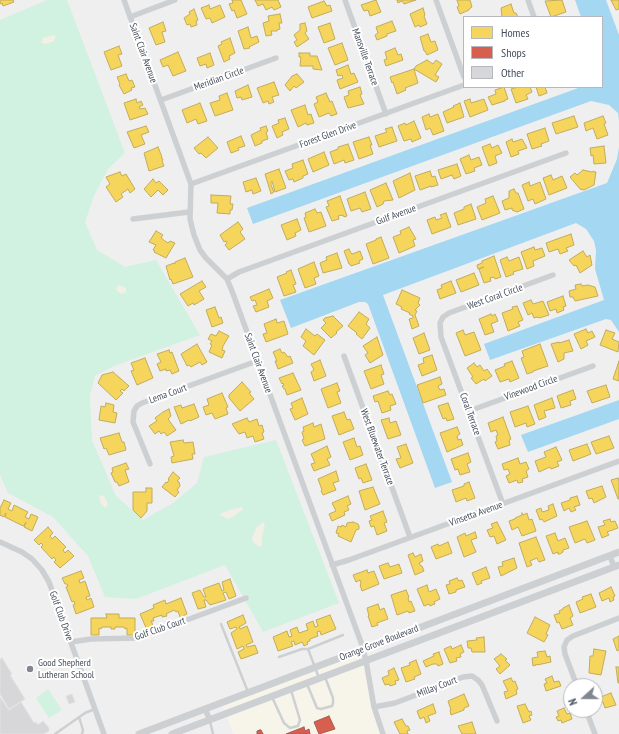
<!DOCTYPE html>
<html>
<head>
<meta charset="utf-8">
<style>
  body { margin:0 }
  #map { position:relative; width:619px; height:734px; overflow:hidden; background:#f0efef; font-family:"PT Sans Narrow",sans-serif }
  canvas { display:block }
  .legend { position:absolute; left:463px; top:16px; width:140px; height:72px; box-sizing:border-box; background:#fff; border:1px solid #b5b8be; margin:0; padding:5px 7px; list-style:none; font-size:12px; color:#454e5d }
  .legend li { display:flex; align-items:center; gap:8px; height:20px }
  .legend b { width:20px; border:1px solid #b5b8be }
  .north { position:absolute; left:563px; top:678px; width:40px; height:40px; box-sizing:border-box; background:#fff; border:1px solid #b5b8be; border-radius:50%; rotate:249deg; font-size:11px; font-weight:700; line-height:16px; text-align:center; color:#454e5d }
  .north::after { content:''; display:block; margin:auto; width:14px; height:18px; background:#818690; clip-path:polygon(50% 0,100% 100%,50% 72%,0 100%) }
</style>
</head>
<body>
<div id="map">
<canvas width="619" height="734"></canvas>
<ul class="legend">
<li><b style="height:11px;background:#f6d55c"></b>Homes</li>
<li><b style="height:11px;background:#d6604d"></b>Shops</li>
<li><b style="height:11px;background:#d7d7d9"></b>Other</li>
</ul>
<div class="north">N</div>
</div>
<script>
const g = document.querySelector('canvas').getContext('2d');
g.lineJoin = 'round';
function fill(path, color) {
  g.fillStyle = color;
  g.fill(path, 'evenodd');
}
function toPath(rows) {
  const path = new Path2D();
  for (const r of rows) {
    path.moveTo(r[0], r[1]);
    for (let i = 2; i < r.length; i += 2) path.lineTo(r[i], r[i + 1]);
  }
  return path;
}
function trace(path, color, width, dash) {
  g.strokeStyle = color;
  g.lineWidth = width;
  g.lineCap = dash ? 'butt' : 'round';
  g.setLineDash(dash || []);
  g.stroke(path);
}
function drawText(font, color, halo, rows, align = 'center') {
  g.font = font + ' "PT Sans Narrow",sans-serif';
  g.lineWidth = 4;
  g.setLineDash([]);
  g.textBaseline = 'middle';
  g.strokeStyle = halo;
  g.fillStyle = color;
  for (const [text, x, y, turn = 0] of rows) {
    g.save();
    g.translate(x, y);
    g.rotate((+turn || 0) * Math.PI / 180);
    g.textAlign = isNaN(turn) ? turn : align;
    if (halo) g.strokeText(text, 0, 0);
    g.fillText(text, 0, 0);
    g.restore();
  }
}
fill(toPath([
  [363,653,364,658,224,711,223,706],
  [365,665,382,734,233,734,227,717]
]), '#f7f4ea');
fill(toPath([
  [47,0,67,0,125,153,108,169,94,196,85,222,97,250,125,267,156,260,200,335,114,366,95,376,90,396,92,440,116,496,143,520,173,503,197,483,204,457,276,440,339,603,263,632,225,565,136,599,105,597,88,556,53,517,8,493,0,475,0,20],
  [48,689,62,710,49,718,36,698]
]), '#d1f1e1');
fill(toPath([
  [54,35,56,36,54,41,47,44,41,43,43,38],
  [119,285,126,288,126,292,121,294,117,291,116,287],
  [101,495,104,496,107,502,108,505,106,507,104,507,100,502,99,496],
  [241,507,243,508,242,510,231,518,228,519,220,515,220,514,227,511],
  [263,522,265,525,262,536,262,546,259,547,253,542,252,538,256,528]
]), '#f2efe5');
fill(toPath([
  [575,0,606,0,619,35,619,121,618,113,609,105,591,101,253,224,247,208,581,87,602,87,603,79,602,17,581,17],
  [619,147,619,332,611,320,606,319,490,360,484,344,604,300,595,269,596,250,594,241,586,229,576,223,383,295,452,482,435,488,368,304,365,302,359,302,291,328,280,300,607,183,617,159],
  [619,400,619,419,528,452,521,435]
]), '#a3d7f2');
const homes = toPath([
  [0,0,13,0,14,2,3,6,2,3,0,4,0,0],
  [232,0,241,0,247,14,237,18,234,10,232,11,229,4,233,3,232,0],
  [255,0,278,0,281,7,274,10,272,7,266,10,263,4,258,6,255,0],
  [376,0,381,12,370,16,368,10,364,11,361,5,376,0],
  [397,0,416,0,404,4,402,1,398,3,397,0],
  [457,0,470,0,472,7,469,9,469,10,460,14,457,7,459,6,457,0],
  [562,0,566,12,551,17,545,1,562,0],
  [611,0,619,0,619,9,616,10,611,0],
  [324,1,327,6,330,5,332,11,312,18,308,7,324,1],
  [511,4,514,13,516,13,518,17,502,17,501,8,511,4],
  [209,5,210,9,220,5,225,17,212,23,210,18,206,19,201,8,209,5],
  [423,8,425,15,424,16,427,24,420,27,419,25,415,27,410,14,423,8],
  [194,9,198,20,196,21,197,25,191,27,190,24,187,25,184,18,190,14,189,12,194,9],
  [280,14,282,23,279,23,280,29,277,30,277,31,271,31,272,35,266,36,263,23,269,21,268,16,280,14],
  [392,21,396,31,387,34,387,36,377,40,375,35,378,33,376,27,392,21],
  [163,22,166,31,162,32,165,42,156,45,149,28,163,22],
  [305,23,307,31,305,33,309,39,297,47,294,42,297,40,294,35,300,30,300,24,305,23],
  [330,23,335,39,324,43,318,27,330,23],
  [248,27,251,38,257,36,259,42,249,47,250,48,244,49,238,31,248,27],
  [428,34,431,42,435,41,438,50,427,55,425,51,424,51,420,37,428,34],
  [230,38,235,53,229,56,230,59,224,62,218,46,222,44,221,42,230,38],
  [342,43,348,60,335,65,328,48,342,43],
  [119,46,122,54,118,55,122,66,111,70,104,52,119,46],
  [395,48,398,55,401,54,403,60,386,66,384,60,387,59,385,52,395,48],
  [178,52,186,71,173,76,168,65,163,67,160,60,178,52],
  [210,53,214,65,207,68,206,64,200,66,197,58,210,53],
  [299,53,310,53,310,56,317,56,322,70,313,69,313,66,300,66,301,57,299,57,299,53],
  [427,60,433,64,436,60,442,64,435,75,439,77,436,82,414,69,416,66,427,60],
  [348,65,351,74,354,73,358,82,340,89,337,80,343,78,342,75,338,76,336,70,348,65],
  [414,69,418,83,405,88,406,90,397,94,393,82,392,83,390,77,414,69],
  [126,74,129,81,132,80,135,87,131,88,132,90,124,94,119,85,120,84,117,77,126,74],
  [297,74,304,82,296,88,294,86,290,91,285,85,292,76,297,74],
  [274,82,279,95,272,97,274,102,269,104,268,101,263,103,257,88,274,82],
  [248,85,252,97,242,100,241,97,237,98,235,91,248,85],
  [360,87,362,94,360,95,364,104,348,108,344,97,349,95,348,91,360,87],
  [504,87,508,99,505,100,505,101,492,105,488,97,496,94,495,90,504,87],
  [518,87,530,87,532,92,526,95,528,99,516,103,511,89,518,87],
  [536,87,545,87,547,93,539,96,536,87],
  [227,93,233,110,215,116,210,103,220,100,219,96,227,93],
  [326,93,330,102,332,101,337,114,331,116,329,113,319,117,314,104,318,102,316,97,326,93],
  [136,99,137,103,141,101,143,105,139,107,140,109,145,108,148,114,130,120,124,103,136,99],
  [470,99,471,103,484,99,488,110,470,117,464,101,470,99],
  [200,103,207,121,198,124,196,119,187,123,182,110,200,103],
  [460,103,464,117,447,123,443,112,454,107,453,106,460,103],
  [305,105,308,115,311,114,314,123,307,125,306,123,298,127,291,110,305,105],
  [429,114,430,117,438,114,444,131,433,135,430,128,426,130,422,117,429,114],
  [574,116,578,127,556,134,552,123,574,116],
  [603,116,606,123,604,124,608,135,597,139,593,128,586,131,584,123,603,116],
  [285,118,289,129,282,132,283,135,277,138,272,126,279,123,278,120,285,118],
  [414,121,421,138,412,142,411,139,404,141,398,126,405,123,406,125,414,121],
  [146,126,149,132,141,135,145,144,134,148,127,132,146,126],
  [266,126,268,131,266,132,268,139,262,141,262,143,255,146,251,135,261,130,260,128,266,126],
  [392,127,397,141,379,147,375,136,387,132,385,129,392,127],
  [545,128,549,141,541,144,542,146,532,149,527,134,545,128],
  [241,136,245,146,238,148,239,150,231,153,227,142,241,136],
  [208,137,218,148,206,158,201,153,199,154,194,148,208,137],
  [369,137,372,145,370,145,373,154,359,159,353,142,369,137],
  [512,139,513,142,522,139,527,148,518,151,519,154,511,157,506,142,512,139],
  [348,144,354,160,345,163,344,160,334,164,330,152,338,149,338,147,348,144],
  [490,144,492,148,498,145,502,153,495,156,497,163,489,166,482,147,490,144],
  [604,146,606,163,594,164,593,155,591,156,590,148,604,146],
  [158,147,162,157,161,158,162,158,163,160,162,161,164,166,149,171,144,153,158,147],
  [324,152,329,165,313,172,308,159,324,152],
  [469,155,471,160,479,157,482,165,474,168,475,171,466,174,460,159,469,155],
  [303,160,308,174,303,176,303,178,294,182,293,179,289,180,285,171,293,168,292,164,303,160],
  [457,164,461,176,454,179,452,175,441,179,438,170,457,164],
  [279,169,286,188,275,192,272,181,271,182,271,185,274,192,271,194,265,174,279,169],
  [583,170,592,172,594,171,594,172,596,172,594,185,584,190,580,189,570,177,575,173,577,175,583,170],
  [430,171,432,177,435,176,438,185,431,187,431,186,420,190,415,176,430,171],
  [120,172,122,176,126,174,135,189,130,193,128,189,121,194,123,197,116,202,106,187,110,184,106,177,120,172],
  [410,173,415,190,399,198,393,181,410,173],
  [551,175,553,180,562,176,567,188,549,195,543,178,551,175],
  [256,178,261,191,253,194,252,190,246,192,243,182,256,178],
  [153,179,156,183,159,181,168,190,163,195,158,190,151,197,144,189,153,179],
  [529,182,530,186,540,182,546,199,535,204,533,199,528,201,522,185,529,182],
  [386,183,393,200,384,201,383,204,377,207,370,190,386,183],
  [514,189,516,193,518,193,524,209,517,212,512,210,512,208,505,210,502,201,509,198,509,191,514,189],
  [365,192,371,209,362,212,360,208,351,211,347,199,365,192],
  [211,195,231,196,230,204,233,204,232,210,230,210,230,214,217,213,218,203,211,203,211,195],
  [340,196,347,216,344,217,343,215,338,216,339,219,332,221,326,207,329,206,327,201,340,196],
  [493,196,500,213,482,220,477,207,486,203,485,199,493,196],
  [471,204,476,219,458,225,454,213,464,209,464,207,471,204],
  [315,209,317,213,321,212,326,226,309,232,304,218,306,217,305,213,315,209],
  [446,213,451,227,432,234,427,220,435,217,436,220,442,218,440,215,446,213],
  [297,219,301,230,295,233,296,236,287,240,281,225,297,219],
  [238,222,243,229,240,232,245,239,229,250,225,245,227,243,226,241,224,242,220,235,238,222],
  [409,227,416,239,413,240,415,246,399,253,393,237,401,234,400,231,409,227],
  [156,231,163,235,161,238,165,241,168,243,170,241,175,243,166,258,154,252,155,251,153,250,156,245,149,242,156,231],
  [571,234,574,245,566,248,568,251,560,254,558,249,549,252,546,243,571,234],
  [381,237,389,258,373,264,366,244,376,240,376,239,381,237],
  [534,247,535,250,542,248,545,256,533,261,534,266,527,269,521,252,534,247],
  [349,249,351,253,352,254,360,251,363,259,359,261,360,263,351,266,350,264,349,264,344,251,349,249],
  [583,251,587,257,590,255,592,265,580,273,576,265,574,266,569,260,583,251],
  [337,253,342,268,323,273,320,263,327,260,326,257,337,253],
  [494,256,501,277,495,279,494,277,490,278,491,281,484,283,479,269,484,267,478,269,477,265,482,263,482,261,494,256],
  [507,257,509,261,519,257,523,269,513,272,514,274,506,277,500,260,507,257],
  [185,258,193,277,173,284,171,279,170,280,166,266,174,263,175,264,175,262,185,258],
  [314,262,319,276,314,278,316,284,305,288,298,269,314,262],
  [291,270,296,284,293,285,296,292,284,296,277,277,287,273,286,272,291,270],
  [474,273,479,285,461,292,456,280,474,273],
  [202,281,206,287,199,291,204,299,194,305,193,303,188,306,180,294,202,281],
  [451,281,456,293,440,299,437,290,442,288,441,285,451,281],
  [581,284,582,286,588,285,595,287,598,296,575,301,573,297,570,297,569,291,576,289,575,285,581,284],
  [269,289,273,298,267,301,269,307,256,312,253,306,257,305,255,300,252,301,250,297,269,289],
  [402,290,420,298,418,303,420,305,415,310,417,311,415,315,419,326,412,329,409,319,413,318,413,316,409,314,410,313,401,309,402,307,396,304,402,290],
  [563,296,566,306,563,307,564,310,557,313,556,309,550,311,547,302,563,296],
  [531,300,533,304,543,301,549,315,539,318,538,317,534,318,532,313,528,315,523,303,531,300],
  [517,306,523,320,518,322,520,326,508,331,502,313,513,309,512,307,517,306],
  [215,307,219,318,221,317,223,323,212,327,206,310,215,307],
  [359,312,369,319,366,324,370,328,362,339,356,334,357,333,348,326,359,312],
  [491,314,492,316,495,314,498,321,491,324,494,332,485,335,479,319,491,314],
  [333,316,343,326,336,332,337,333,331,338,321,328,326,323,323,320,325,318,333,316],
  [276,319,277,323,284,321,288,334,266,342,263,334,267,333,264,324,276,319],
  [306,329,315,336,317,334,325,340,314,355,303,346,306,341,301,337,306,329],
  [586,329,588,333,592,331,595,337,586,341,588,345,581,349,574,334,586,329],
  [463,330,465,335,474,332,481,350,465,356,456,333,463,330],
  [606,330,615,333,612,339,619,342,618,352,600,345,606,330],
  [219,331,229,336,223,346,222,350,225,351,222,358,209,352,212,345,210,344,212,341,208,339,211,334,216,336,219,331],
  [424,333,430,350,419,354,413,338,424,333],
  [377,337,383,355,370,363,365,355,368,353,363,346,377,337],
  [569,340,573,351,564,353,564,359,558,362,551,344,559,342,559,343,569,340],
  [197,344,207,362,202,365,200,362,191,367,189,365,187,366,181,354,197,344],
  [540,344,548,366,533,371,533,372,527,374,521,358,524,357,522,351,540,344],
  [280,349,282,353,284,352,288,357,290,356,293,363,278,369,275,361,277,361,273,352,280,349],
  [169,350,170,353,172,352,179,371,172,374,170,370,166,371,166,369,160,371,157,364,161,362,157,354,169,350],
  [432,355,437,370,422,376,418,365,424,363,423,358,432,355],
  [145,358,153,378,137,385,131,371,134,370,131,363,145,358],
  [320,360,326,376,314,381,311,372,314,370,311,364,320,360],
  [512,361,519,378,510,382,509,379,500,382,495,370,505,366,504,364,512,361],
  [619,361,619,381,613,379,619,361],
  [474,363,477,367,480,365,484,371,487,369,492,376,485,381,484,379,476,384,471,378,473,377,467,368,474,363],
  [381,365,384,374,381,375,384,384,371,389,364,371,381,365],
  [113,372,129,386,124,391,122,389,120,391,123,393,116,400,98,383,102,375,113,372],
  [293,373,301,390,287,395,285,389,284,389,282,386,284,385,283,383,282,384,279,378,293,373],
  [440,377,442,384,438,386,440,390,444,389,446,395,423,403,417,385,440,377],
  [242,382,251,392,249,393,254,399,240,411,229,398,229,395,242,382],
  [337,383,340,391,337,392,341,403,328,408,321,389,337,383],
  [606,385,610,397,592,403,587,391,606,385],
  [573,390,576,399,570,401,571,405,561,408,557,396,573,390],
  [388,391,390,395,392,394,396,404,390,406,391,410,382,413,378,401,375,402,373,396,388,391],
  [222,393,228,407,226,408,228,414,215,419,212,413,206,415,203,407,209,405,207,399,222,393],
  [302,398,308,414,295,420,290,409,293,408,291,403,302,398],
  [552,398,555,408,544,411,546,417,539,420,534,405,552,398],
  [106,403,114,405,113,412,117,413,115,423,99,420,101,406,105,407,106,403],
  [448,403,454,419,447,421,446,418,443,419,438,406,448,403],
  [194,404,199,417,190,421,189,420,181,424,174,407,181,405,182,408,194,404],
  [528,406,535,424,527,427,526,423,515,427,510,412,528,406],
  [169,409,171,416,168,419,176,430,167,436,164,432,161,434,159,431,155,434,149,426,157,421,155,418,163,412,169,409],
  [344,412,347,420,350,419,354,429,339,435,332,416,344,412],
  [503,417,511,439,509,440,510,445,498,449,495,442,497,441,496,436,498,435,496,430,491,432,488,423,503,417],
  [247,418,249,422,257,419,259,426,262,425,264,432,262,433,264,439,255,442,253,436,247,438,245,432,239,434,232,424,247,418],
  [389,418,390,423,396,421,401,435,388,439,381,420,389,418],
  [313,423,314,427,321,424,325,439,305,446,302,440,304,439,302,432,304,431,303,427,313,423],
  [457,427,460,434,457,436,458,440,461,439,463,445,447,452,440,433,457,427],
  [119,433,122,442,124,442,126,450,109,455,106,448,104,449,100,438,119,433],
  [609,436,614,448,596,454,591,442,609,436],
  [354,438,357,447,360,446,363,455,350,460,343,442,354,438],
  [183,440,184,443,193,442,195,454,192,454,193,459,172,463,171,457,174,456,170,442,183,440],
  [406,444,413,463,400,468,396,459,401,458,397,447,406,444],
  [587,444,591,454,573,461,569,450,587,444],
  [327,446,331,457,327,459,330,465,314,471,311,464,315,463,311,454,327,446],
  [556,447,562,460,557,462,559,466,551,469,550,467,539,472,535,461,546,457,544,452,556,447],
  [468,453,471,462,467,464,470,472,460,475,458,469,455,470,451,459,468,453],
  [518,458,520,464,526,462,529,469,526,471,528,477,522,479,523,482,518,483,517,480,509,483,506,476,510,474,508,469,504,470,502,464,518,458],
  [126,463,129,469,125,470,129,482,119,486,117,482,115,482,111,473,113,472,112,468,126,463],
  [366,464,372,480,363,483,361,478,359,479,355,468,366,464],
  [336,471,339,481,333,483,336,490,323,495,321,491,322,490,318,479,336,471],
  [173,472,180,478,177,481,179,482,180,486,177,490,179,492,175,497,162,487,166,482,167,483,169,480,168,479,173,472],
  [618,478,619,481,619,499,618,499,611,480,618,478],
  [469,482,475,498,467,501,466,498,456,502,452,490,464,486,464,484,469,482],
  [602,486,606,497,594,503,592,498,589,499,586,491,602,486],
  [373,487,380,504,365,510,359,491,373,487],
  [146,488,152,488,152,503,147,503,147,511,141,518,133,510,133,492,146,492,146,488],
  [348,496,351,504,347,506,349,510,344,512,345,515,332,521,329,514,336,511,332,503,348,496],
  [577,496,580,505,574,507,576,510,571,512,569,508,564,511,561,503,570,500,570,498,577,496],
  [4,500,11,503,8,509,12,511,14,505,28,512,25,517,29,519,31,514,38,517,32,531,24,527,26,522,24,526,21,525,5,517,6,513,4,517,0,515,0,508,4,500],
  [553,504,557,516,544,522,542,519,540,520,536,510,541,508,542,512,549,510,548,506,553,504],
  [383,511,387,522,384,523,387,531,377,535,374,526,371,527,369,521,372,520,370,516,383,511],
  [522,513,523,515,527,513,529,520,532,519,536,531,522,536,518,527,512,530,509,521,515,519,515,518,522,515,522,513],
  [610,519,611,522,615,521,618,528,607,532,609,535,602,538,598,527,605,525,603,521,610,519],
  [587,521,595,540,587,543,585,539,575,543,569,527,587,521],
  [353,522,358,524,359,526,359,529,356,530,351,542,338,536,339,534,336,533,338,526,341,527,342,525,346,527,347,523,353,522],
  [497,522,506,540,497,544,494,536,490,537,487,530,493,528,491,524,497,522],
  [48,527,53,533,50,536,52,539,55,536,66,547,63,550,65,553,68,550,74,556,60,568,54,562,56,560,54,557,52,559,41,547,43,545,41,543,39,545,34,540,48,527],
  [475,532,477,538,471,540,476,552,464,557,457,537,465,533,466,536,475,532],
  [555,533,558,541,565,538,569,548,563,550,563,552,560,554,558,554,558,552,553,554,546,536,555,533],
  [536,537,545,560,539,562,537,558,530,561,532,565,527,567,519,543,536,537],
  [448,542,452,553,436,559,431,547,438,544,439,546,448,542],
  [413,553,415,557,421,554,423,561,419,563,421,566,422,566,424,571,415,575,408,555,413,553],
  [514,558,517,568,501,576,498,567,503,566,502,562,514,558],
  [388,563,390,567,399,564,402,573,384,579,379,566,388,563],
  [486,567,490,578,481,581,482,583,477,585,472,573,486,567],
  [367,570,368,573,374,571,379,584,362,591,360,585,361,584,360,580,356,582,353,575,367,570],
  [81,571,84,578,79,580,80,583,85,581,90,596,86,597,87,600,91,598,94,607,76,614,73,605,75,604,74,601,72,602,66,587,68,586,67,584,65,584,62,578,81,571],
  [457,578,459,581,462,580,465,587,456,590,456,592,449,594,446,585,450,584,449,581,457,578],
  [230,579,236,596,229,599,226,592,223,593,226,600,210,605,206,600,204,600,206,607,198,609,192,593,200,590,204,597,206,597,203,589,219,583,222,591,224,590,222,582,230,579],
  [427,585,429,592,436,589,440,599,434,602,435,604,432,605,430,606,429,604,424,606,417,589,427,585],
  [611,587,615,596,613,597,614,600,610,602,609,598,602,601,599,593,611,587],
  [406,590,409,597,408,598,409,602,411,601,415,611,409,613,408,611,397,615,391,595,406,590],
  [591,594,596,607,580,613,576,602,583,599,582,597,591,594],
  [181,598,187,614,180,617,178,611,176,612,174,610,166,614,167,616,162,617,162,615,153,618,154,621,151,621,154,627,147,630,140,614,154,608,153,605,165,600,166,604,181,598],
  [378,604,380,610,384,608,388,619,377,623,378,625,372,627,368,616,369,616,367,608,378,604],
  [569,605,573,616,570,618,573,625,562,629,559,622,557,623,554,615,560,613,559,611,563,609,563,608,569,605],
  [106,614,119,614,119,618,135,618,135,635,127,635,127,628,125,629,124,627,115,627,115,629,111,629,111,627,102,627,101,629,99,628,99,635,91,635,91,618,107,618,106,614],
  [243,615,246,623,239,627,240,629,247,626,253,642,246,645,247,647,255,645,258,653,241,659,238,652,244,649,243,646,237,649,231,633,237,629,236,627,230,629,227,622,243,615],
  [330,615,336,629,321,635,320,631,317,632,318,636,310,639,310,641,307,642,308,644,304,646,302,642,295,645,294,641,291,642,293,646,278,651,273,637,287,631,289,637,292,636,290,630,297,627,299,633,308,630,306,624,313,621,315,627,318,626,316,620,330,615],
  [535,617,550,625,546,634,548,635,544,642,527,633,535,617],
  [619,636,619,650,617,651,613,639,619,636],
  [484,637,485,652,472,652,471,648,468,648,467,641,477,640,476,638,484,637],
  [461,645,464,652,460,654,461,657,456,658,457,661,450,663,444,649,451,646,452,649,461,645],
  [594,649,606,651,601,675,589,673,590,656,593,656,594,649],
  [545,651,547,657,550,656,551,662,537,665,536,664,536,665,533,666,532,658,538,657,537,652,545,651],
  [439,652,443,664,438,666,437,664,433,664,426,667,423,661,434,656,433,654,439,652],
  [501,654,507,659,505,660,510,665,500,674,496,669,500,666,494,659,501,654],
  [416,660,421,674,414,677,415,679,406,682,401,668,410,665,409,663,416,660],
  [616,667,619,667,619,683,618,683,616,667],
  [394,668,399,680,395,681,396,684,390,686,389,684,385,685,382,678,389,675,388,671,394,668],
  [552,676,554,682,559,681,561,686,546,691,544,684,547,683,545,679,552,676],
  [511,678,513,682,515,681,518,689,516,690,517,694,506,699,504,692,508,691,503,681,511,678],
  [611,693,616,705,605,708,603,702,600,703,598,698,611,693],
  [464,694,469,706,464,708,464,710,451,715,450,710,451,710,448,701,464,694],
  [433,704,436,713,428,716,430,721,426,723,424,717,420,719,417,711,433,704],
  [525,704,529,712,531,711,532,715,529,716,531,720,523,723,517,706,525,704],
  [564,708,567,714,570,713,572,719,562,723,561,720,558,721,556,717,559,716,557,711,564,708],
  [402,719,406,726,408,726,410,730,407,731,408,734,400,734,394,722,402,719],
  [472,722,476,734,462,734,458,726,472,722]
]);
fill(homes, '#f6d55c');
trace(homes, '#c1ac5c', 1);
const shops = toPath([
  [329,716,335,729,319,734,314,722,329,716],
  [304,727,305,731,309,729,310,734,286,734,304,727],
  [260,730,261,730,263,734,257,734,257,731,260,730]
]);
fill(shops, '#d6604d');
trace(shops, '#aa5b52', 1);
const building = toPath([
  [2,658,12,674,10,675,25,699,9,709,0,694,0,659,2,658],
  [72,694,75,702,69,704,66,696,72,694],
  [0,697,9,710,21,702,34,723,36,722,38,725,43,721,49,728,49,731,44,734,0,734,0,697]
]);
fill(building, '#d7d7d9');
trace(building, '#e1e1e2', 1);
trace(toPath([
  [221,624,248,692],
  [308,649,343,635],
  [279,657,302,649,308,649,319,678],
  [307,684,317,708,321,709,332,706,333,703,333,698,325,677],
  [272,697,284,723,290,728,298,726,300,720,291,690],
  [79,717,83,730,82,734],
  [210,721,213,734],
  [55,734,85,713,95,709]
]), '#cdd0d3', 2.5);
trace(toPath([
  [124,0,191,184,190,219,194,235,200,250,206,258,227,279,232,291,362,645,366,661,374,707,383,734],
  [345,0,386,114],
  [436,0,464,77],
  [528,0,534,17],
  [130,17,175,0],
  [161,100,276,58],
  [191,184,464,85],
  [133,219,189,212],
  [227,279,239,272,566,153],
  [344,356,410,537],
  [469,411,593,366],
  [150,464,133,422,134,411,137,406,142,403,257,361],
  [503,504,441,337,440,323,443,317,449,313,553,275],
  [0,542,22,552,32,559,42,570,49,582,104,734],
  [610,556,614,567],
  [332,565,349,560,619,461],
  [71,642,91,639,138,638,246,598],
  [577,686,565,654,564,647,567,640,573,636,619,618],
  [374,707,395,703,463,677,472,676,478,680,482,685,497,721],
  [205,709,210,720],
  [586,710,595,734]
]), '#cdd0d3', 5.5);
trace(toPath([
  [139,734,619,552],
  [172,734,619,565]
]), '#cdd0d3', 7);
for (const [x, y, r, color] of [
  [30,669,4,"#818690"]
]) {
  const dot = new Path2D();
  dot.arc(x, y, r, 0, 2 * Math.PI);
  g.fillStyle = color;
  g.fill(dot);
  trace(dot, '#fff', 1.5);
}
drawText('10px', '#454e5d', '#fff', [
  ["Saint Clair Avenue",143,53,70],
  ["Mansville Terrace",365,57,70],
  ["Meridian Circle",219,79,-20],
  ["Forest Glen Drive",328,135,-20],
  ["Gulf Avenue",396,215,-20],
  ["West Coral Circle",495,297,-20],
  ["Saint Clair Avenue",258,363,70],
  ["Vinewood Circle",531,388,-20],
  ["Lema Court",168,394,-20],
  ["Coral Terrace",470,414,70],
  ["West Bluewater Terrace",377,447,70],
  ["Vinsetta Avenue",476,514,-20],
  ["Golf Club Drive",61,616,70],
  ["Golf Club Court",160,629,-19],
  ["Orange Grove Boulevard",379,643,-21],
  ["Millay Court",437,687,-21]
]);
drawText('10px', '#454e5d', '#fff', [
  ["Good Shepherd",38,663],
  ["Lutheran School",38,675]
], 'left');
</script>
</body>
</html>
